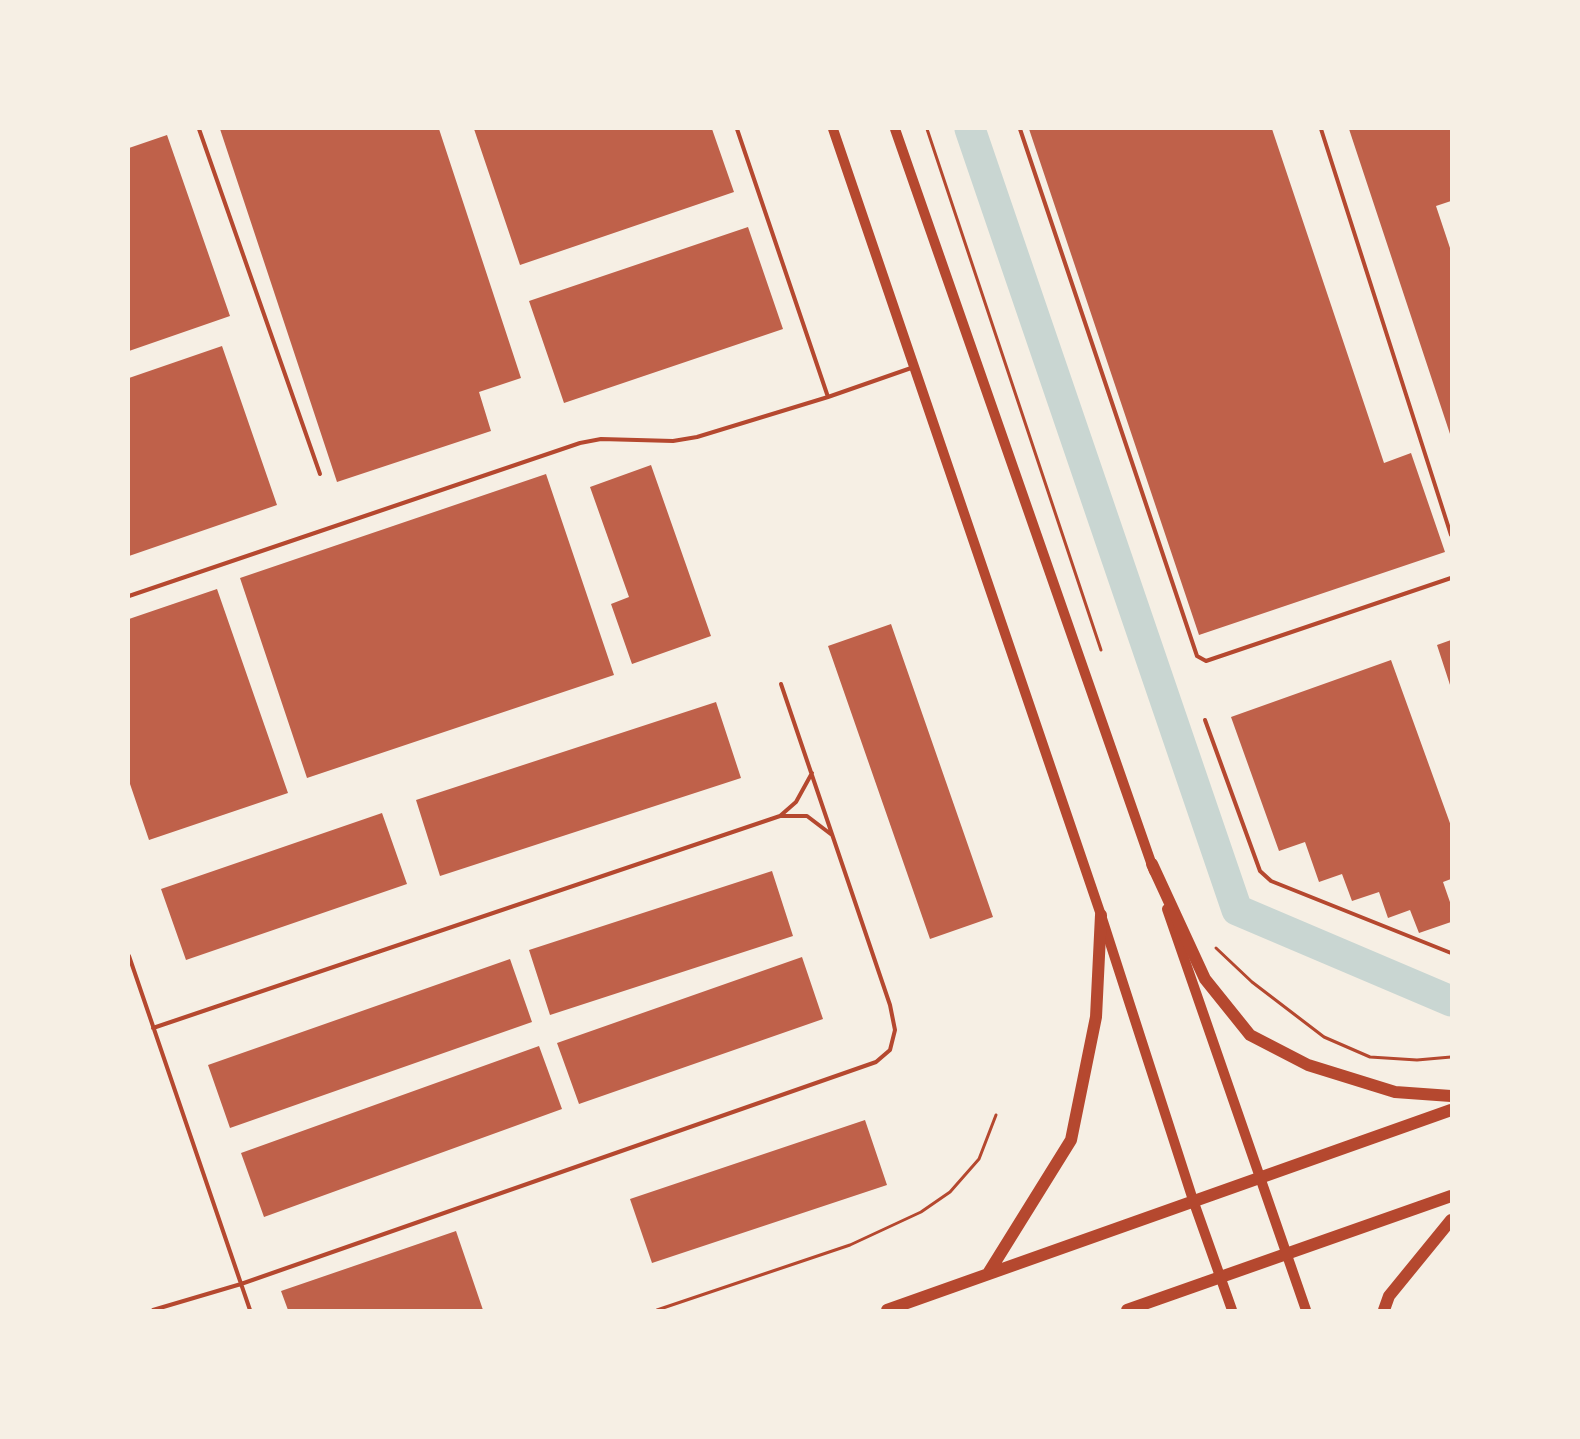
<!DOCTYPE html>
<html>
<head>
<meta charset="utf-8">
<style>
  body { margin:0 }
  #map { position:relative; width:1580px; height:1439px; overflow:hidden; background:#f6efe4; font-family:"Titillium Web",sans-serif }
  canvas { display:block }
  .frame { position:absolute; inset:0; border:130px solid #f6efe4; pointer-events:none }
</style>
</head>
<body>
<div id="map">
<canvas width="1580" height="1439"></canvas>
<div class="frame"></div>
</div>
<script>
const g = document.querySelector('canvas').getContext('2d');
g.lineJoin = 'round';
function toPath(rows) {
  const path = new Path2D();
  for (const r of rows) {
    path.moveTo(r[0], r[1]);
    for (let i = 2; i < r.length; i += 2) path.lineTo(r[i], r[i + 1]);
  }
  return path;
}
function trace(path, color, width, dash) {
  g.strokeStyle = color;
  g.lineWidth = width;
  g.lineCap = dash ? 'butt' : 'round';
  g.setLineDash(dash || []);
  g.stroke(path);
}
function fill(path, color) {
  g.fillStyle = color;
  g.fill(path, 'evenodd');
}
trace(toPath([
  [970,129,1237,910,1451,1001]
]), '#c9d6d2', 31);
fill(toPath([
  [220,129,439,129,521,378,479,392,491,431,337,482],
  [474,129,712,129,734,192,520,265],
  [1029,129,1272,129,1384,463,1411,453,1445,552,1199,635],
  [1349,129,1450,129,1451,201,1436,206,1451,251,1451,437],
  [167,135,230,316,129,351,129,148],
  [748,227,783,329,564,403,529,301],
  [222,346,277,505,129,556,129,378],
  [651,465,711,636,632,664,611,604,629,597,590,487],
  [546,474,614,675,307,778,240,578],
  [217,589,288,793,149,840,129,781,129,619],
  [891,624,993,917,930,939,828,646],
  [1451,640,1451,688,1437,645],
  [1391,660,1451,826,1451,879,1443,882,1451,905,1451,922,1419,933,1410,910,1388,918,1379,892,1352,901,1342,874,1319,882,1305,842,1279,851,1231,717],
  [716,702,741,778,440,876,416,800],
  [382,813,407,884,186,960,161,889],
  [772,871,793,936,550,1015,529,950],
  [802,957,823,1019,579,1104,557,1043],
  [510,959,532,1022,230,1128,208,1065],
  [539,1046,562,1109,264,1217,241,1153],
  [865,1120,887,1185,652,1263,630,1199],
  [456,1231,483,1310,288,1310,281,1291]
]), '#bf614a');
trace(toPath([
  [927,129,1101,650],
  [1216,948,1252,982,1324,1037,1370,1057,1417,1060,1451,1057],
  [657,1310,850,1245,921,1212,950,1192,979,1159,996,1115]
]), '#b5482f', 3);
trace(toPath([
  [199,129,320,474],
  [737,129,828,397],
  [1020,129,1197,656,1206,661,1451,578],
  [1321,129,1451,535],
  [129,596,580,443,601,439,673,441,697,437,828,397,914,367],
  [1205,720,1260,871,1271,881,1451,953],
  [780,816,796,802,812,773],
  [129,956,250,1310],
  [153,1028,780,816,807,816,832,835],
  [153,1310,241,1284,876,1062,890,1050,895,1030,890,1005,781,684]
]), '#b5482f', 4);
trace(toPath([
  [833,129,1101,915,1193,1200,1232,1310],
  [895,129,1154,871],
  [1167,909,1306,1310]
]), '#b5482f', 10);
trace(toPath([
  [1152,864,1205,979,1250,1035,1308,1065,1395,1092,1451,1096],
  [989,1272,1071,1140,1096,1017,1101,915],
  [887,1310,1451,1110],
  [1127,1310,1451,1196],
  [1384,1310,1389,1296,1451,1220]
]), '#b5482f', 12);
</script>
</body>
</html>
